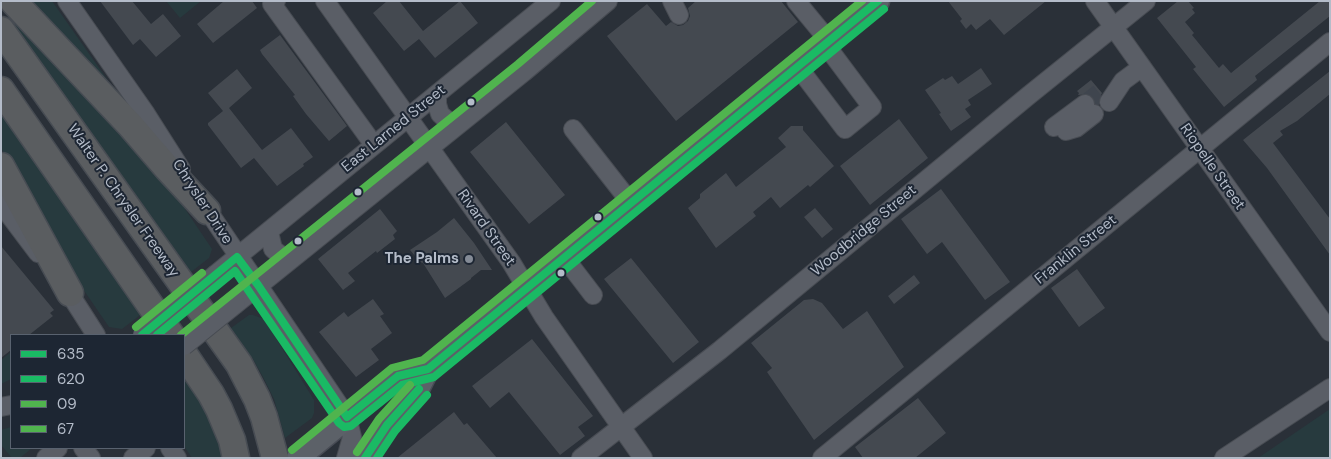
<!DOCTYPE html>
<html>
<head>
<meta charset="utf-8">
<style>
  body { margin:0 }
  #map { position:relative; width:1331px; height:459px; overflow:hidden; background:#2a3038; font-family:"DM Sans",sans-serif }
  canvas { display:block }
  .frame { position:absolute; inset:0; border:2px solid #b4bcc9; pointer-events:none }
  .legend { position:absolute; left:10px; top:334px; width:175px; height:115px; box-sizing:border-box; background:#1d2633; border:1px solid #59626f; margin:0; padding:6px 9px; list-style:none; font-size:15px; color:#b4bcc9 }
  .legend li { display:flex; align-items:center; gap:10px; height:25px }
  .legend b { width:25px; border:1px solid #59626f }
</style>
</head>
<body>
<div id="map">
<canvas width="1331" height="459"></canvas>
<div class="frame"></div>
<ul class="legend">
<li><b style="height:6px;background:#1aba64"></b>635</li>
<li><b style="height:6px;background:#1aba64"></b>620</li>
<li><b style="height:6px;background:#50b44e"></b>09</li>
<li><b style="height:6px;background:#50b44e"></b>67</li>
</ul>
</div>
<script>
const g = document.querySelector('canvas').getContext('2d');
g.lineJoin = 'round';
function fill(path, color) {
  g.fillStyle = color;
  g.fill(path, 'evenodd');
}
function toPath(rows) {
  const path = new Path2D();
  for (const r of rows) {
    path.moveTo(r[0], r[1]);
    for (let i = 2; i < r.length; i += 2) path.lineTo(r[i], r[i + 1]);
  }
  return path;
}
function trace(path, color, width, dash) {
  g.strokeStyle = color;
  g.lineWidth = width;
  g.lineCap = dash ? 'butt' : 'round';
  g.setLineDash(dash || []);
  g.stroke(path);
}
function drawText(font, color, halo, rows, align = 'center') {
  g.font = font + ' "DM Sans",sans-serif';
  g.lineWidth = 4;
  g.setLineDash([]);
  g.textBaseline = 'middle';
  g.strokeStyle = halo;
  g.fillStyle = color;
  for (const [text, x, y, turn = 0] of rows) {
    g.save();
    g.translate(x, y);
    g.rotate((+turn || 0) * Math.PI / 180);
    g.textAlign = isNaN(turn) ? turn : align;
    if (halo) g.strokeText(text, 0, 0);
    g.fillText(text, 0, 0);
    g.restore();
  }
}
fill(toPath([
  [1,1,148,160,144,163,152,165,177,197,212,249,209,258,191,272,1,7],
  [25,1,52,1,118,95],
  [166,1,201,1,180,18],
  [1,108,144,312,122,329,109,327,72,273,47,233,1,148],
  [249,315,253,315,264,319,314,400,314,413,312,418,285,438,274,399,263,377,254,361,231,328],
  [11,352,11,379,1,384,1,360],
  [184,370,204,400,226,458,192,458,184,446],
  [1330,409,1330,458,1258,458],
  [11,427,11,448,32,448,20,458,12,458,1,445,1,430]
]), '#273a3e');
fill(toPath([
  [100,1,132,1,151,24,163,14,181,36,156,57,140,39,133,45],
  [224,1,252,1,257,8,213,43,197,24],
  [387,1,399,1,423,31,460,1,478,23,435,58,419,39,404,51,373,13],
  [696,1,781,1,798,22,676,121,607,36,647,4,666,26,671,22,678,26,683,25,688,21,690,16,688,8],
  [948,1,1046,1,1004,35,990,19,976,30,971,24,966,29,960,21,962,19],
  [1178,1,1188,1,1194,8,1192,9,1195,13,1185,22,1194,33,1192,35,1219,68,1223,64,1231,73,1320,1,1330,1,1330,16,1255,76,1257,80,1224,107,1193,69,1196,67,1157,18],
  [280,35,347,126,329,141,306,114,293,96,295,95,262,54,260,50],
  [981,68,992,84,968,100,971,105,965,109,971,117,951,131,939,114,941,113,925,90,943,78,945,80,952,76,958,84],
  [237,69,252,88,229,108,262,150,291,128,313,157,303,164,304,166,277,186,254,158,241,168,208,125,208,123,223,111,208,93],
  [1330,71,1330,94,1297,121,1280,131,1283,135,1273,143,1330,219,1330,255,1267,168,1243,140],
  [1091,80,1102,93,1098,101,1099,105,1095,104,1094,98,1090,94,1078,95,1079,93,1077,91],
  [899,119,928,158,870,205,840,166],
  [506,122,565,195,529,224,470,152],
  [791,126,803,126,803,130,834,166,810,187,808,185,780,208,771,197,753,212,756,216,716,248,688,208,700,198,700,194,726,173,736,187,786,147,778,138],
  [941,189,1010,282,985,300,942,242,927,254,901,219],
  [815,208,833,229,822,238,804,217],
  [380,209,397,231,393,235,395,239,377,253,376,251,348,273,355,281,343,290,318,259],
  [454,218,474,243,492,270,481,270,471,278,471,279,445,298,423,263,420,262,410,250,437,232],
  [1,246,54,310,50,313,53,316,29,335,11,335,11,350,1,358],
  [631,258,699,342,673,363,604,279],
  [1077,269,1105,308,1079,327,1051,288],
  [914,275,920,283,894,304,888,296],
  [373,299,384,314,380,316,392,333,371,349,379,360,356,377,319,332,344,312,348,317],
  [813,299,822,303,843,329,867,311,904,367,814,440,767,372,772,368,751,343,804,300],
  [532,339,593,416,578,427,585,436,560,455,509,392,490,408,472,386],
  [918,398,946,433,915,458,863,458,855,447],
  [454,412,464,425,467,423,497,458,397,458]
]), '#444950');
trace(toPath([
  [1085,104,1100,92]
]), '#3f454e', 18, [18, 9]);
const minor = toPath([
  [67,1,146,114,181,169],
  [276,1,272,4,374,145],
  [325,1,511,262,544,317,643,458],
  [672,1,679,15],
  [796,1,829,41],
  [1095,1,1330,332],
  [798,67,845,129,872,107,825,44],
  [437,94,437,104,440,114,448,121,457,125],
  [1109,102,1123,81,1142,67],
  [1054,127,1085,104],
  [573,129,631,203],
  [1066,131,1076,128,1094,114],
  [202,202,347,417,352,437,346,458],
  [1,204,38,253],
  [269,232,273,249,288,261],
  [564,257,593,295],
  [216,274,551,1],
  [64,285,96,335],
  [236,304,524,72,608,1],
  [1,407,11,405],
  [83,448,91,458],
  [170,448,177,458],
  [46,458,58,448],
  [133,458,146,448],
  [581,458,719,351,1028,96,1146,1],
  [822,458,1330,42],
  [1224,458,1330,388]
]);
const major = toPath([
  [298,458,398,376,428,369],
  [365,458,387,425,415,395,428,369,554,265,878,1]
]);
const highway = toPath([
  [13,1,130,125,167,168,207,211],
  [1,30,239,364,257,399,264,417,275,458],
  [1,90,171,335],
  [1,166,70,293],
  [184,354,211,394,219,409,232,440,236,458]
]);
trace(minor, '#484c53', 20);
trace(major, '#484c55', 25);
trace(highway, '#474c53', 29);
trace(minor, '#5a5e66', 18);
trace(major, '#5c6168', 22);
trace(highway, '#5a5d60', 26);
const minorBridge = toPath([
  [142,335,216,274],
  [184,346,236,304]
]);
trace(minorBridge, '#484c53', 20, []);
trace(minorBridge, '#5a5e66', 18);
trace(toPath([
  [142,335,237,257,258,285,347,417,398,376,428,369,878,1],
  [365,458,387,425,419,389]
]), '#1aba64', 8);
trace(toPath([
  [157,335,235,271,339,423,344,427,351,426,402,385,434,377,884,9],
  [377,458,395,431,427,395]
]), '#1aba64', 8);
trace(toPath([
  [292,450,392,368,423,360,862,1],
  [357,452,379,419,410,385]
]), '#50b44e', 8);
trace(toPath([
  [136,327,202,273],
  [181,335,518,64,592,1]
]), '#50b44e', 8);
for (const [x, y, r, color] of [
  [471,102,4.5,"#b4bcc9"],
  [358,192,4.5,"#b4bcc9"],
  [598,217,4.5,"#b4bcc9"],
  [298,241,4.5,"#b4bcc9"],
  [469,259,5,"#848b96"],
  [561,273,4.5,"#b4bcc9"]
]) {
  const dot = new Path2D();
  dot.arc(x, y, r, 0, 2 * Math.PI);
  g.fillStyle = color;
  g.fill(dot);
  trace(dot, '#1d2633', 2);
}
drawText('15px', '#b4bcc9', '#1d2633', [
  ["East Larned Street",394,129,-39],
  ["Riopelle Street",1212,167,55],
  ["Walter P. Chrysler Freeway",123,201,55],
  ["Chrysler Drive",202,202,57],
  ["Rivard Street",486,228,55],
  ["Woodbridge Street",864,231,-40],
  ["Franklin Street",1076,250,-39]
]);
drawText('bold 15px', '#b4bcc9', '#1d2633', [
  ["The Palms",459,259]
], 'right');
</script>
</body>
</html>
